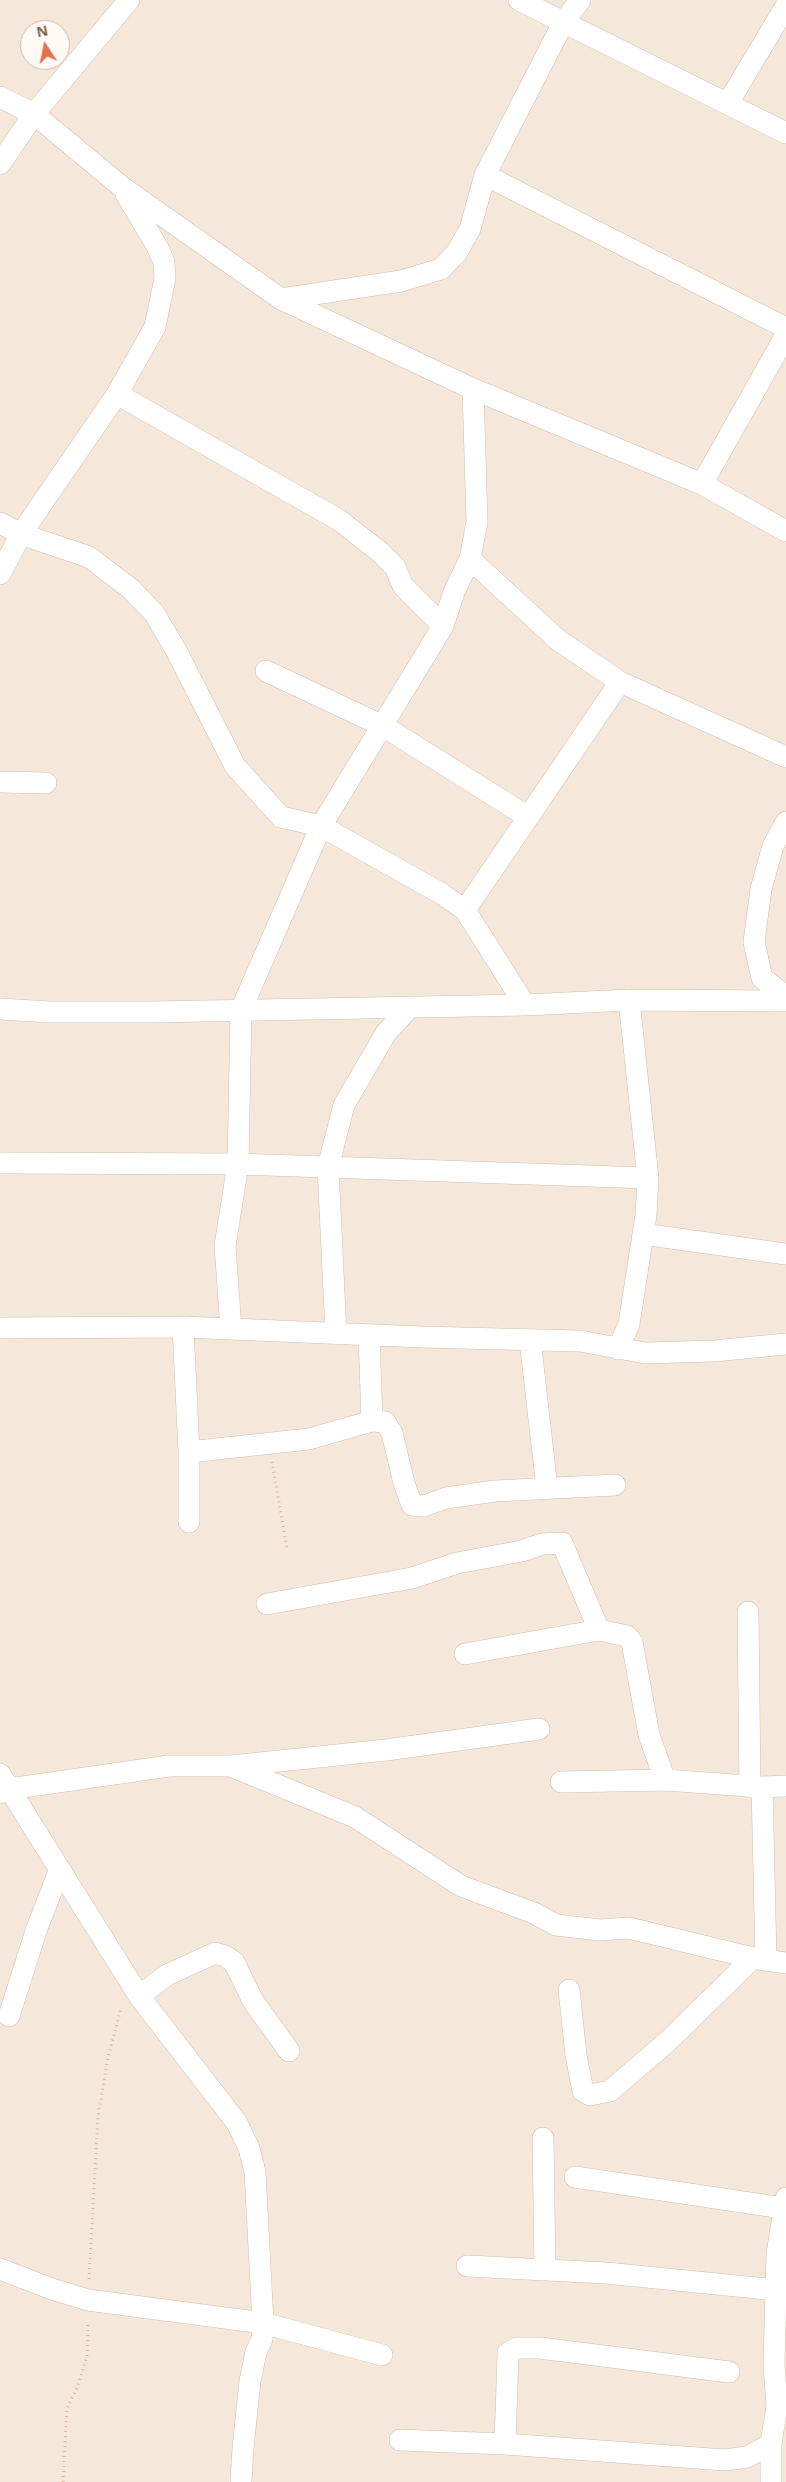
<!DOCTYPE html>
<html>
<head>
<meta charset="utf-8">
<style>
  body { margin:0 }
  #map { position:relative; width:786px; height:2482px; overflow:hidden; background:#fdf6ec; font-family:"Open Sans",sans-serif }
  canvas { display:block }
  .north { position:absolute; left:20px; top:20px; width:50px; height:50px; box-sizing:border-box; background:#fffaf3; border:1px solid #cabbb1; border-radius:50%; rotate:349deg; font-size:14px; font-weight:700; line-height:20px; text-align:center; color:#7a5c4d }
  .north::after { content:''; display:block; margin:auto; width:18px; height:22px; background:#e76f51; clip-path:polygon(50% 0,100% 100%,50% 72%,0 100%) }
</style>
</head>
<body>
<div id="map">
<canvas width="786" height="2482"></canvas>
<div class="north">N</div>
</div>
<script>
const g = document.querySelector('canvas').getContext('2d');
g.lineJoin = 'round';
function fill(path, color) {
  g.fillStyle = color;
  g.fill(path, 'evenodd');
}
function toPath(rows) {
  const path = new Path2D();
  for (const r of rows) {
    path.moveTo(r[0], r[1]);
    for (let i = 2; i < r.length; i += 2) path.lineTo(r[i], r[i + 1]);
  }
  return path;
}
function trace(path, color, width, dash) {
  g.strokeStyle = color;
  g.lineWidth = width;
  g.lineCap = dash ? 'butt' : 'round';
  g.setLineDash(dash || []);
  g.stroke(path);
}
fill(toPath([
  [0,0,786,0,786,2482,0,2482],
  [30,30,60,30,60,60,30,60]
]), '#f5e8da');
const minor = toPath([
  [519,0,786,133],
  [0,97,34,114,122,187,281,299,473,389,702,484,786,531],
  [728,103,786,6],
  [0,164,34,114,129,0],
  [485,175,786,328],
  [281,299,401,281,441,269,457,252,470,229,485,175,563,23,580,0],
  [117,394,339,520,380,552,395,567,403,586,443,626],
  [702,484,786,335],
  [0,523,21,534,89,557,131,589,154,613,177,652,235,766,281,817,321,826,442,894,465,910,525,1005],
  [470,559,558,640,620,682,786,757],
  [0,574,21,534,117,394,155,327,165,278,164,262,158,248,126,194],
  [266,671,383,726,528,817],
  [0,782,46,783],
  [786,822,773,846,761,889,754,942,762,978,786,996],
  [465,910,620,682],
  [0,1009,50,1012,153,1012,525,1005,629,1000,786,1001],
  [0,1163,238,1164,648,1178],
  [643,1234,786,1254],
  [183,1327,189,1452,189,1522],
  [0,1328,183,1327,422,1337,580,1341,645,1353,714,1351,786,1344],
  [231,1329,225,1246,238,1164,241,1010,321,826,443,626,454,592,470,559,477,522,473,389],
  [336,1334,328,1167,344,1105,386,1033,410,1007],
  [530,1340,547,1488],
  [618,1349,629,1324,646,1215,648,1178,629,1000],
  [372,1421,385,1422,392,1433,404,1483,412,1505,424,1506,446,1498,495,1491,615,1485],
  [189,1452,309,1439,372,1421,369,1335],
  [267,1604,412,1578,457,1563,522,1551,542,1544,562,1543,599,1630],
  [748,1612,750,1787],
  [465,1654,599,1630,627,1636,632,1642,649,1735,665,1780],
  [231,1766,355,1817,461,1886,534,1913,556,1925,600,1930,629,1928,753,1958,786,1963],
  [0,1774,139,1996,237,2123,249,2148,255,2172,263,2323,262,2339,256,2352,250,2381,243,2448,241,2482],
  [561,1782,665,1780,762,1787,786,1786],
  [762,1787,766,1959],
  [0,1793,9,1789,169,1766,231,1766,386,1750,539,1729],
  [569,1990,576,2055,583,2091,590,2095,610,2091,667,2042,753,1958],
  [139,1996,167,1975,215,1953,225,1956,234,1962,253,2001,289,2051],
  [9,2016,37,1928,60,1869],
  [543,2138,545,2270],
  [575,2177,783,2208],
  [467,2266,606,2273,777,2290],
  [0,2269,52,2289,88,2300,263,2323,382,2355],
  [400,2440,505,2444,725,2460,747,2457,771,2444,777,2406,774,2365,777,2254,786,2198],
  [505,2444,508,2353,517,2348,540,2348,729,2372],
  [771,2482,771,2444]
]);
trace(minor, '#d1beb0', 22);
trace(toPath([
  [272,1462,287,1548],
  [89,2279,98,2116,108,2058,121,2008],
  [63,2482,67,2408,77,2388,87,2356,88,2321]
]), '#d9b8a5', 3, [1, 4]);
trace(minor, '#fff', 21);
</script>
</body>
</html>
